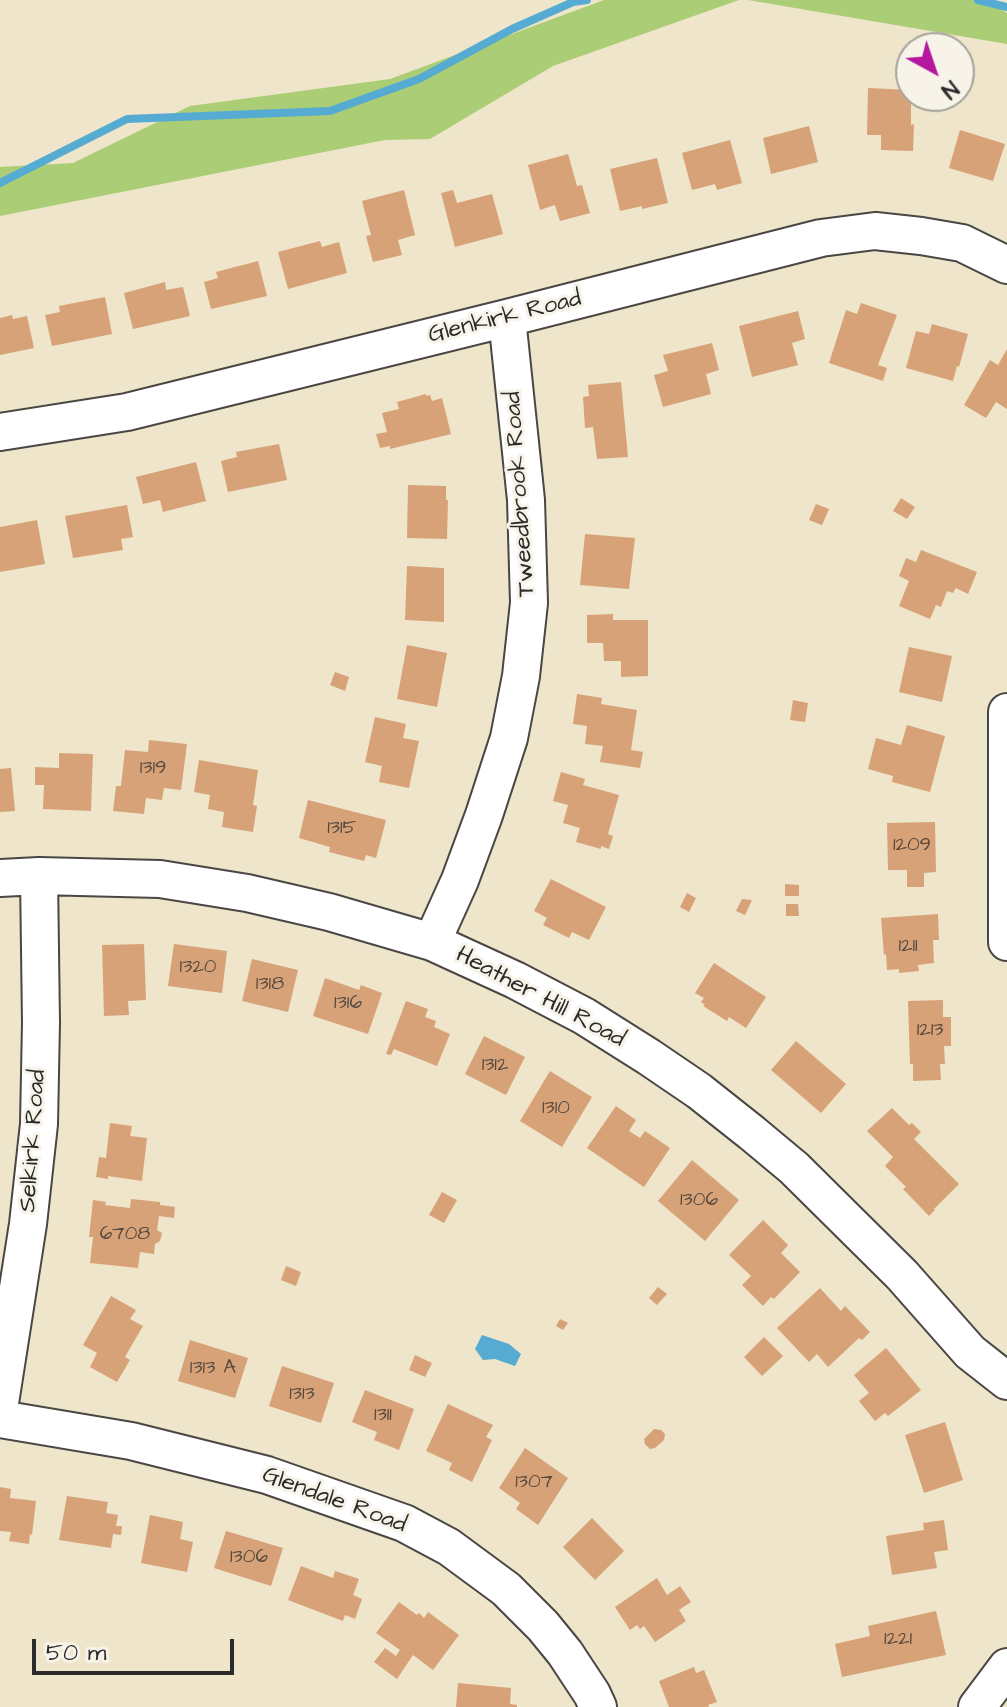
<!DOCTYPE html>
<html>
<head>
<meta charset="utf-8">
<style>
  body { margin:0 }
  #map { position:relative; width:1007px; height:1707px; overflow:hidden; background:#eee5ca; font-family:"Architects Daughter",sans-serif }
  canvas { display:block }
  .north { position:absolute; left:895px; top:32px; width:80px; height:80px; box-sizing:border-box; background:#f7f3e8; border:2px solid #a5a39c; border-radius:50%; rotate:140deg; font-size:22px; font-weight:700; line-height:32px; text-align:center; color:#2b2b2b }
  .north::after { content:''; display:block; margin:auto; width:28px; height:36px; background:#b5179e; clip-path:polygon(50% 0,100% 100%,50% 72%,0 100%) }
  .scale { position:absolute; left:32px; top:1639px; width:202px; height:36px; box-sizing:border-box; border:4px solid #2b2b2b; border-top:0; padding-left:10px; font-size:24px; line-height:28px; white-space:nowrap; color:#2b2b2b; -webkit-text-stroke:6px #f7f3e8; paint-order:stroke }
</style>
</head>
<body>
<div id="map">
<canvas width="1007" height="1707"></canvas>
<div class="north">N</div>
<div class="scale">50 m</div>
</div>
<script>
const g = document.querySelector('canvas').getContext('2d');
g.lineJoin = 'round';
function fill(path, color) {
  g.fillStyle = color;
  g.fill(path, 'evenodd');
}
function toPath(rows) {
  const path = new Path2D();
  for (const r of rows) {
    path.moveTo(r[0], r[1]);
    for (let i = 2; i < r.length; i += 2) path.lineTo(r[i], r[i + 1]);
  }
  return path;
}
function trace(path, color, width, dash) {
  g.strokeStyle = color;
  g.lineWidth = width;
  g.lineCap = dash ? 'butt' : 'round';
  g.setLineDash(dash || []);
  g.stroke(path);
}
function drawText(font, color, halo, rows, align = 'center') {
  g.font = font + ' "Architects Daughter",sans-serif';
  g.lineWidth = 6;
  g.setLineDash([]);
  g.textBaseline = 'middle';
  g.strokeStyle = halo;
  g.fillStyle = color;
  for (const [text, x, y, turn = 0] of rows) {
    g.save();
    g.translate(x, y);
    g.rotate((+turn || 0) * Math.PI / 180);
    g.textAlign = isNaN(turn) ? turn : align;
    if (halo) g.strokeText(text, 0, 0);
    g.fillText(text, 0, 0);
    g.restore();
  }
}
fill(toPath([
  [604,0,739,0,553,66,430,139,385,140,0,216,0,167,73,163,190,106,390,79],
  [748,0,985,0,1007,13,1007,44]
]), '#abcd76');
fill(toPath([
  [482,1335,509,1344,521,1354,515,1366,495,1359,483,1360,475,1349]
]), '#55abd1');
trace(toPath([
  [978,0,1007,7],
  [0,183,127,119,330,111,419,79,512,29,573,2,587,0]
]), '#55abd1', 8);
fill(toPath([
  [868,88,911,90,911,125,914,124,913,151,881,150,881,135,867,135],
  [809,126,818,162,771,174,763,138],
  [960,130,1005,144,993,181,949,168],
  [730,140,742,183,717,190,715,184,692,190,682,153],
  [568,154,577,186,582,185,590,213,560,221,555,205,540,210,528,165],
  [657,158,668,203,642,209,642,206,620,211,610,169],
  [404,190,415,235,398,240,402,255,373,262,366,236,371,235,362,201],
  [453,190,457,203,492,194,503,234,455,247,441,193],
  [320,241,322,247,339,242,347,273,288,289,278,252],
  [258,261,267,296,211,309,204,282,218,278,216,272],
  [165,282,166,290,183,287,190,316,133,329,124,293],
  [105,297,112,334,52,346,45,315,60,312,59,306],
  [861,303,897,315,878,365,887,368,883,381,829,363,846,310,857,314],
  [798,311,805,339,792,343,798,365,752,377,739,326],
  [12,315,13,319,27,316,34,348,0,355,0,318],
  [932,324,968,334,959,367,957,366,953,381,906,368,916,331,929,334],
  [712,343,719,370,706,374,711,394,663,407,654,375,668,371,663,355],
  [1007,349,1007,409,996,402,986,418,964,405,990,360,998,365],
  [621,382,628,457,597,459,593,427,585,428,583,397,589,396,588,385],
  [426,394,426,396,430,395,432,401,442,398,451,434,390,449,390,446,380,448,376,434,387,432,382,413,399,409,397,402],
  [279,444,287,480,228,492,221,461,237,457,236,452],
  [196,462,206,501,163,512,160,500,143,504,136,477],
  [408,485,446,486,446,500,448,500,447,539,407,538],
  [901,498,915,507,907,519,893,511],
  [816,504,829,509,822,525,809,520],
  [127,505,133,537,121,539,123,550,73,558,65,516],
  [37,520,45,564,0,572,0,527],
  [585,534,635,538,629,589,580,585],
  [921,550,977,572,968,594,956,588,953,593,947,591,941,607,936,605,930,619,899,606,909,581,899,576,906,558,916,562],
  [407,566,444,568,444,622,405,620],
  [613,614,613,620,648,620,648,676,621,677,621,661,604,661,603,643,587,643,587,615],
  [407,645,447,653,437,707,397,699],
  [909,647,952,656,942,702,899,692],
  [335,672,349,677,345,691,330,685],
  [577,694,602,698,601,704,637,710,631,750,643,752,640,768,600,762,603,746,585,744,587,726,573,724],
  [793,700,808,703,805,722,790,720],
  [375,717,406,724,403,738,419,741,409,788,379,782,382,766,365,762],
  [907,725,945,736,930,792,892,782,893,776,868,769,876,738,901,745],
  [149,740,187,744,181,790,164,788,162,800,146,798,144,814,113,811,116,786,121,786,125,750,148,752],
  [59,753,93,754,91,811,43,809,44,785,35,785,35,767,59,768],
  [199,760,258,770,253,805,257,806,253,832,222,827,224,812,208,809,210,795,194,792],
  [11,768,15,811,0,812,0,769],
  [561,772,585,779,583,785,619,795,608,834,613,836,609,849,601,846,601,849,576,842,580,828,563,823,568,805,553,801],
  [308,800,386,820,376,858,366,855,364,861,329,852,330,847,299,838],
  [935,822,936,872,924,873,924,887,907,887,907,870,888,870,887,823],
  [551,879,606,907,589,940,572,932,569,938,543,925,547,918,534,911],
  [785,884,799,885,799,896,785,896],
  [687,893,696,898,689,912,680,907],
  [742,899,752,900,745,915,736,911],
  [786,904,798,904,799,916,786,916],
  [938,914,939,940,933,940,934,963,918,965,919,971,899,973,899,969,887,970,886,954,884,955,881,918],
  [144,944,146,1000,128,1001,129,1015,104,1016,102,945],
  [174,944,227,951,222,993,168,986],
  [252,959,298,970,288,1012,242,1001],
  [714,963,766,997,746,1028,729,1017,727,1021,703,1006,705,1005,701,1002,704,998,695,993],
  [325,978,359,990,361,985,382,993,368,1034,313,1016],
  [943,1000,943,1017,951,1017,951,1046,944,1046,945,1064,940,1064,941,1080,913,1081,913,1064,910,1064,908,1001],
  [406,1001,428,1009,425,1017,436,1021,434,1027,450,1034,437,1066,394,1049,391,1055,386,1054],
  [484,1036,525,1057,506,1095,465,1074],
  [796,1041,846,1084,821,1113,771,1070],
  [550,1071,592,1097,562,1147,520,1121],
  [616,1106,636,1120,629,1131,640,1138,645,1131,670,1148,644,1187,587,1148],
  [892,1108,909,1125,912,1123,921,1132,914,1139,959,1184,934,1209,935,1210,929,1216,903,1189,906,1187,885,1166,893,1157,867,1131],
  [110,1123,132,1126,130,1136,147,1138,142,1181,108,1176,108,1179,96,1177,99,1157,106,1158],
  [692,1160,739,1200,705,1241,658,1201],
  [442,1192,457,1200,444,1223,429,1215],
  [131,1199,160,1202,160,1205,175,1207,174,1218,159,1216,157,1230,162,1233,160,1241,155,1244,154,1254,140,1252,138,1268,90,1263,93,1237,89,1237,93,1200,106,1202,105,1205,130,1208],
  [763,1220,788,1245,781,1253,800,1272,774,1299,771,1297,763,1306,742,1285,751,1276,729,1255],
  [286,1266,301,1272,296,1286,281,1280],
  [658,1287,667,1294,657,1305,649,1298],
  [820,1288,841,1311,845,1306,870,1332,862,1340,859,1338,828,1367,817,1354,809,1362,777,1328],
  [111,1296,136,1310,130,1319,143,1326,125,1357,130,1360,117,1382,90,1367,97,1353,83,1345],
  [560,1319,568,1323,563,1330,556,1326],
  [764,1337,783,1356,762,1376,744,1357],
  [190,1340,248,1358,235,1398,178,1381],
  [886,1348,921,1390,888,1416,885,1413,875,1421,859,1401,869,1393,854,1375],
  [415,1355,432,1363,425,1377,409,1370],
  [282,1366,334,1383,321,1423,269,1406],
  [365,1390,414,1409,399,1450,374,1440,377,1432,352,1422],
  [448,1404,493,1425,486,1437,492,1440,472,1482,449,1470,452,1463,426,1451],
  [945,1422,963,1480,924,1493,905,1435],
  [654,1429,661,1430,665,1434,664,1440,655,1448,650,1449,645,1444,644,1439],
  [525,1448,568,1478,538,1525,516,1509,520,1503,499,1488],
  [0,1487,11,1489,10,1498,36,1501,32,1535,30,1534,29,1544,9,1541,11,1532,0,1531],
  [67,1496,108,1502,106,1513,118,1515,116,1526,122,1526,121,1535,113,1534,111,1548,59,1540],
  [150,1515,183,1522,180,1539,193,1542,187,1572,141,1563],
  [592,1518,624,1551,595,1580,563,1547],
  [944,1520,948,1550,934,1552,937,1568,892,1575,886,1536,924,1530,923,1523],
  [226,1531,283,1548,271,1586,214,1568],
  [301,1566,333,1578,335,1571,359,1579,353,1595,362,1599,355,1619,345,1615,343,1621,288,1600],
  [657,1578,667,1595,680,1586,691,1602,679,1610,686,1621,655,1642,644,1626,640,1629,637,1625,630,1630,615,1607],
  [399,1602,417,1615,419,1613,424,1618,428,1612,459,1635,433,1670,413,1655,397,1679,374,1662,385,1648,396,1656,400,1650,376,1633],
  [936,1611,946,1655,842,1677,835,1644,870,1636,868,1626],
  [694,1667,696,1673,704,1670,717,1702,708,1705,709,1707,669,1707,659,1681],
  [458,1683,511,1688,510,1704,517,1705,517,1707,456,1707]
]), '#d7a278');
const minor = toPath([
  [0,432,127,412,507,318,821,238,875,231,921,236,962,243,1007,265],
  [1007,712,1007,942],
  [0,878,39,876,160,879,247,893,329,912,432,942,515,980,584,1016,649,1057,699,1091,752,1133,794,1168,902,1275,970,1352,1007,1381],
  [432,942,460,880,484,815,509,738,521,676,529,603,526,500,507,318],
  [0,1403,28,1224,39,1124,41,1023,39,876],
  [0,1419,131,1441,267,1475,404,1523,449,1547,506,1589,543,1626,565,1653,592,1694,598,1707],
  [977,1707,1007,1667]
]);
trace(minor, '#484743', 40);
trace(minor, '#fff', 36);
drawText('20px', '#56493e', null, [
  ["1319",153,769],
  ["1315",342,829],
  ["1209",912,846],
  ["1211",908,947],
  ["1320",198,968],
  ["1318",270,985],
  ["1316",348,1004],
  ["1213",930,1031],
  ["1312",495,1066],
  ["1310",556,1109],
  ["1306",699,1201],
  ["6708",125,1235],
  ["1313 A",213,1369],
  ["1313",302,1395],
  ["1311",383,1416],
  ["1307",534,1483],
  ["1306",249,1558],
  ["1221",898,1640]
]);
drawText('24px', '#2b2b2b', '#f7f3e8', [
  ["Glenkirk Road",505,318,-14],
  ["Tweedbrook Road",521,494,-94],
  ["Heather Hill Road",540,998,28],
  ["Selkirk Road",34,1141,-86],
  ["Glendale Road",334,1501,20]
]);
</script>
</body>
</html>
